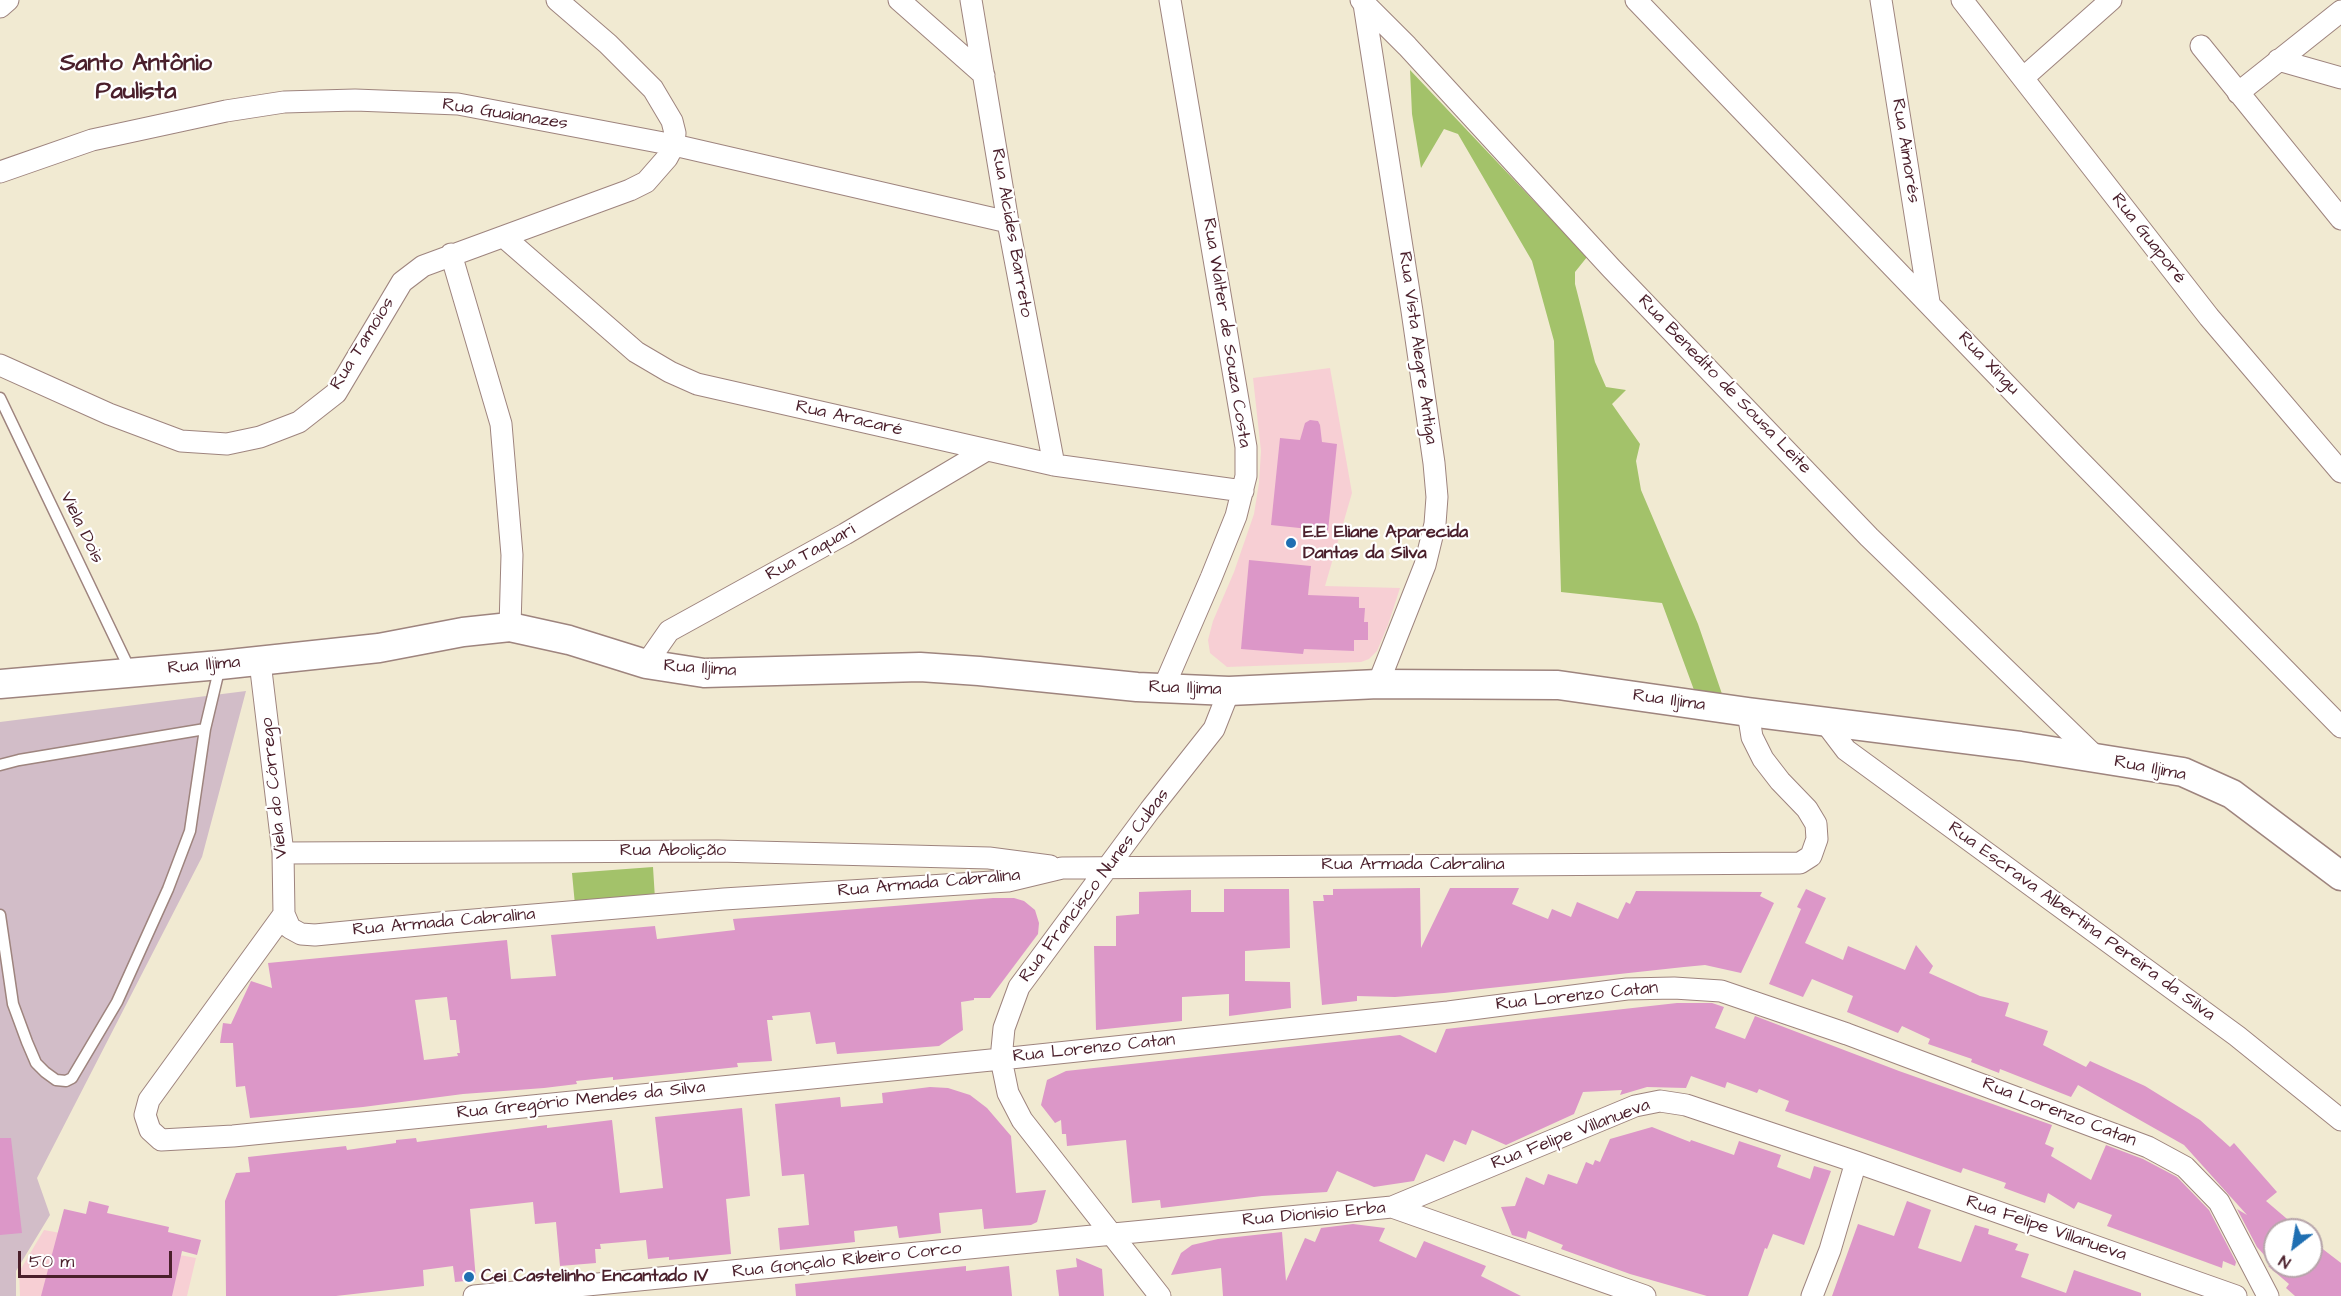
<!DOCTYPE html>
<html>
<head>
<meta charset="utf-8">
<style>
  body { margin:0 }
  #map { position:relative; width:2341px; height:1296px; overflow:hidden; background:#f1ead2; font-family:"Architects Daughter",sans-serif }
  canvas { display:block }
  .north { position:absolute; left:2263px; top:1218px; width:60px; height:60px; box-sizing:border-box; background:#fff; border:2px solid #b7a5aa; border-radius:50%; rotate:211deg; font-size:16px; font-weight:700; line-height:24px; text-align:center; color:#4a1f2b }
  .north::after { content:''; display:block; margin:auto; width:21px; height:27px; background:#1f6fb2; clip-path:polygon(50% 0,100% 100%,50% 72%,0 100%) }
  .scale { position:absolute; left:18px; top:1251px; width:154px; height:27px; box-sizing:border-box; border:3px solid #4a1f2b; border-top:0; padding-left:8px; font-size:18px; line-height:21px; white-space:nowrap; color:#4a1f2b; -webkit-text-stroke:4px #fff; paint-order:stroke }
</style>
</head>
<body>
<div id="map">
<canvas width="2341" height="1296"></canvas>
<div class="north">N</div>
<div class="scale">50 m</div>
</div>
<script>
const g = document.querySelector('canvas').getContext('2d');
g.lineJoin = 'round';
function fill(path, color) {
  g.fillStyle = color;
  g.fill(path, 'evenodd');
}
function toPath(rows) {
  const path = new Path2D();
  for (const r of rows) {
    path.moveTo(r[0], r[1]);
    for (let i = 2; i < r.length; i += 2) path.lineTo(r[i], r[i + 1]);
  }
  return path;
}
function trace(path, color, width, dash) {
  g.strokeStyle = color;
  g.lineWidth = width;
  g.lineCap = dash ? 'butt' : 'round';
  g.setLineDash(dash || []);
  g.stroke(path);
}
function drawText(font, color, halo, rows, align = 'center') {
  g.font = font + ' "Architects Daughter",sans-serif';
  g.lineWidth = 4.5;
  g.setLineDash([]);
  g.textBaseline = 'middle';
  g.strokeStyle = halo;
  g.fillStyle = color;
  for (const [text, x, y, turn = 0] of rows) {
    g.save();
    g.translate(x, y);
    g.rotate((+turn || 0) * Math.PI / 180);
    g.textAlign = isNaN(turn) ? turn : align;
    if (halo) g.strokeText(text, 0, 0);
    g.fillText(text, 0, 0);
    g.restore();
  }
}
fill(toPath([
  [1330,368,1352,493,1325,586,1400,588,1388,625,1377,651,1369,659,1361,662,1227,667,1210,653,1208,640,1213,621,1234,572,1254,514,1259,483,1261,451,1253,378],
  [44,1230,196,1258,187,1296,20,1296,19,1272]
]), '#f7cfd4');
fill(toPath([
  [246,691,202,857,37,1178,50,1215,16,1271,16,1296,0,1296,0,722]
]), '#d2bdc8');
fill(toPath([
  [1410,70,1587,257,1575,272,1575,284,1595,362,1606,387,1626,390,1612,404,1640,444,1636,461,1641,490,1698,624,1722,694,1694,690,1662,603,1561,592,1554,341,1532,261,1458,134,1444,129,1421,168,1412,114],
  [653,867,655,899,575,905,572,873]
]), '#a3c26a');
fill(toPath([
  [1310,420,1318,421,1320,425,1322,442,1337,444,1328,531,1271,525,1280,438,1300,440,1305,423],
  [1249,560,1311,566,1308,595,1359,597,1359,608,1365,608,1364,622,1368,622,1368,640,1354,640,1354,651,1304,649,1303,654,1241,649],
  [1420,888,1421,948,1450,888,1519,888,1512,904,1548,919,1552,909,1571,917,1577,902,1618,919,1626,902,1630,904,1636,891,1762,892,1760,896,1774,903,1741,973,1705,965,1684,967,1444,993,1395,997,1357,996,1357,1001,1322,1005,1313,901,1324,901,1323,895,1333,895,1333,889],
  [1224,889,1289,889,1290,948,1245,951,1245,981,1290,982,1291,1008,1229,1016,1229,994,1182,997,1182,1021,1096,1030,1094,946,1116,946,1116,916,1139,914,1139,892,1191,890,1191,912,1224,912],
  [1806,889,1826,898,1805,943,1843,960,1848,946,1905,970,1916,945,1933,966,1929,973,1980,996,2009,1003,2005,1016,2048,1031,2043,1045,2086,1067,2090,1061,2145,1086,2200,1120,2230,1147,2234,1143,2277,1192,2266,1201,2300,1230,2275,1230,2275,1266,2311,1266,2311,1240,2341,1263,2341,1296,2295,1296,2286,1288,2289,1284,2268,1266,2274,1266,2257,1247,2237,1209,2247,1215,2184,1145,2078,1085,2071,1097,2000,1069,1999,1073,1971,1062,1972,1059,1928,1044,1930,1039,1902,1026,1898,1033,1847,1012,1853,996,1812,979,1803,997,1769,984,1801,909,1797,907],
  [993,898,1014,898,1024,901,1035,910,1039,923,1038,934,990,998,974,998,974,1000,961,1002,963,1030,939,1046,837,1054,835,1042,816,1044,810,1012,772,1016,773,1020,767,1020,772,1061,737,1063,738,1067,613,1080,613,1077,576,1081,577,1084,544,1088,463,1094,363,1107,250,1118,245,1086,236,1087,233,1043,220,1043,223,1023,231,1024,251,981,272,988,268,963,507,940,511,979,556,976,551,935,655,926,657,939,735,930,733,919],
  [447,997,450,1020,456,1020,460,1053,457,1053,458,1056,424,1060,415,1000],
  [1677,1003,1712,1003,1724,1007,1715,1028,1745,1039,1755,1016,1899,1071,2052,1125,2045,1144,2054,1148,2051,1156,2091,1180,2106,1145,2143,1159,2177,1177,2209,1210,2236,1262,2235,1266,2223,1261,2222,1268,2107,1226,2112,1215,2078,1202,2074,1209,2048,1193,2045,1203,2004,1188,2006,1183,1963,1168,1961,1173,1785,1111,1789,1101,1759,1089,1757,1093,1727,1082,1725,1088,1691,1076,1686,1088,1647,1087,1620,1095,1622,1090,1583,1092,1574,1114,1506,1145,1472,1130,1466,1145,1454,1140,1444,1162,1426,1154,1414,1181,1374,1187,1337,1171,1327,1192,1262,1196,1161,1208,1160,1200,1132,1203,1126,1140,1067,1146,1066,1134,1062,1134,1061,1120,1055,1123,1041,1105,1047,1080,1066,1071,1400,1035,1436,1053,1446,1029],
  [930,1087,948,1088,970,1095,987,1108,1011,1136,1016,1193,1046,1190,1037,1222,1031,1225,984,1229,982,1209,939,1213,941,1233,899,1238,897,1226,854,1231,855,1242,780,1250,778,1228,809,1225,804,1174,782,1176,775,1104,840,1097,841,1107,883,1103,882,1093],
  [742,1108,750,1196,726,1199,731,1254,669,1260,669,1257,648,1259,646,1240,600,1244,601,1249,595,1249,596,1263,560,1266,556,1222,535,1224,533,1202,470,1209,476,1280,455,1282,453,1266,423,1270,424,1286,336,1296,226,1296,225,1201,236,1173,250,1172,248,1157,346,1146,347,1150,396,1143,396,1140,416,1138,417,1142,547,1125,547,1128,612,1120,620,1193,663,1188,655,1117],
  [1652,1127,1690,1142,1691,1140,1734,1155,1739,1141,1781,1155,1777,1167,1810,1179,1814,1166,1831,1171,1804,1245,1773,1234,1767,1249,1765,1248,1748,1296,1707,1296,1630,1274,1561,1249,1563,1245,1528,1231,1526,1239,1512,1235,1501,1207,1515,1206,1526,1177,1544,1185,1548,1174,1577,1184,1586,1162,1593,1165,1595,1160,1600,1162,1610,1139],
  [0,1138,11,1138,22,1233,0,1235],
  [89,1201,109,1206,107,1213,169,1227,168,1232,201,1240,197,1255,182,1251,172,1296,41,1296,64,1209,86,1214],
  [1907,1201,1931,1210,1918,1248,1961,1262,1975,1225,1989,1229,1988,1234,2018,1244,2015,1250,2029,1254,2021,1277,2066,1293,2074,1270,2141,1293,2141,1296,1832,1296,1858,1224,1894,1236],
  [1353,1224,1385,1228,1379,1241,1416,1258,1424,1241,1486,1266,1481,1276,1521,1296,1223,1296,1221,1268,1171,1275,1181,1253,1192,1245,1218,1239,1282,1232,1286,1281,1305,1238,1315,1242,1321,1228],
  [1076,1258,1102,1269,1104,1296,1059,1296,1056,1270,1077,1267],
  [966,1266,966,1271,1009,1266,1012,1296,796,1296,795,1284]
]), '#dc97c8');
const lane = toPath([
  [0,398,131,672],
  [0,765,19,760,205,729],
  [0,915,13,1004,27,1042,36,1063,45,1072,56,1080,66,1081,72,1078,117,1002,168,889,190,831,205,729,220,666]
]);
const street = toPath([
  [899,0,984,75],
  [971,0,1008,222,1054,465],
  [1361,0,1407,46,1611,268,1869,537,2098,759],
  [1636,0,2073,454,2341,727],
  [1881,0,1929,302],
  [1962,0,2209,317,2341,472],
  [1364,4,1412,311,1434,463,1437,497,1435,524,1425,565,1378,684],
  [0,7,8,0],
  [2201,46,2341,219],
  [2278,60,2341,78],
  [2023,78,2111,0],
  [2238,93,2341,11],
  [0,172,92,140,226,111,284,102,355,100,458,104,674,145,1008,222],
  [504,237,636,352,670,372,697,384,1054,465,1243,491],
  [451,254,501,424,512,555,510,627],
  [0,365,109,414,181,441,227,444,260,437,299,422,336,393,402,282,423,266,630,190,646,182,667,158,674,145,675,133,672,121,653,89,608,44,557,0],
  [260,662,283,853,284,914,290,928,301,934,315,935,450,922,724,899,1008,881,1062,868,1800,863,1811,856,1817,839,1816,824,1807,809,1780,781,1763,759,1752,737,1748,712],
  [646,664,669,631,845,534,985,451],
  [1163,689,1211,578,1236,516,1246,476,1246,447,1170,0],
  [1824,721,1846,750,2237,1036,2341,1120],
  [283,853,718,851,989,858,1050,866],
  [284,914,149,1100,145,1115,150,1130,161,1140,233,1136,1001,1059,1448,1012,1627,989,1674,988,1721,991,1847,1034,2148,1147,2185,1167,2219,1202,2268,1296],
  [1392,1207,1635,1106,1660,1101,1686,1105,1856,1162,2236,1296],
  [474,1296,1392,1207,1645,1296],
  [1160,1296,1022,1120,1008,1093,1001,1059,1004,1028,1019,987,1150,810,1214,729,1229,691],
  [1812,1296,1830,1250,1856,1162]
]);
const secondary = toPath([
  [0,684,220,665,379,648,463,632,510,627,569,640,646,664,704,673,920,667,979,671,1137,687,1229,691,1378,684,1558,685,1748,712,2020,746,2183,772,2232,794,2341,876]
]);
trace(lane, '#9e847e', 13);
trace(street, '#9e847e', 23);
trace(secondary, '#9e847e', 31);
trace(lane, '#fff', 10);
trace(street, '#fff', 21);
trace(secondary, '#fff', 28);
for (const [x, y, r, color] of [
  [1291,543,6,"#1f6fb2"],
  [469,1277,6,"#1f6fb2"]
]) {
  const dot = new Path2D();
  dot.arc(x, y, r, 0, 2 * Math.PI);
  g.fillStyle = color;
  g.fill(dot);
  trace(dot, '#fff', 2);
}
drawText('18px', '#4a1f2b', '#fff', [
  ["Rua Guaianazes",505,115,9],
  ["Rua Aimorés",1905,151,81],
  ["Rua Alcides Barreto",1011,233,80],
  ["Rua Guaporé",2148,239,52],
  ["Rua Walter de Souza Costa",1226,333,81],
  ["Rua Tamoios",363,344,-58],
  ["Rua Vista Alegre Antiga",1417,348,82],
  ["Rua Xingu",1988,364,46],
  ["Rua Benedito de Sousa Leite",1724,385,46],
  ["Rua Aracaré",849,419,13],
  ["Viela Dois",81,528,64],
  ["Rua Taquari",811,553,-29],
  ["Rua Iljima",204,666,-5],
  ["Rua Iljima",700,669,4],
  ["Rua Iljima",1185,689,2],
  ["Rua Iljima",1669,701,8],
  ["Rua Iljima",2150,769,11],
  ["Viela do Córrego",275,788,-96],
  ["Rua Abolição",673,851],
  ["Rua Armada Cabralina",1413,865],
  ["Rua Armada Cabralina",929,884,-5],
  ["Rua Francisco Nunes Cubas",1095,886,-53],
  ["Rua Escrava Albertina Pereira da Silva",2081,922,36],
  ["Rua Armada Cabralina",444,923,-5],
  ["Rua Lorenzo Catan",1577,997,-6],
  ["Rua Lorenzo Catan",1094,1049,-6],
  ["Rua Gregório Mendes da Silva",581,1101,-6],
  ["Rua Lorenzo Catan",2059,1113,21],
  ["Rua Felipe Villanueva",1571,1135,-21],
  ["Rua Dionisio Erba",1314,1215,-5],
  ["Rua Felipe Villanueva",2046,1229,19],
  ["Rua Gonçalo Ribeiro Corco",847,1261,-6]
]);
drawText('bold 18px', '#4a1f2b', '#fff', [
  ["E.E Eliane Aparecida",1303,533],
  ["Dantas da Silva",1303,554],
  ["Cei Castelinho Encantado IV",481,1277]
], 'left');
drawText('bold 24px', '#4a1f2b', '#fff', [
  ["Santo Antônio",136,65],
  ["Paulista",136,93]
]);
</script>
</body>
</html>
